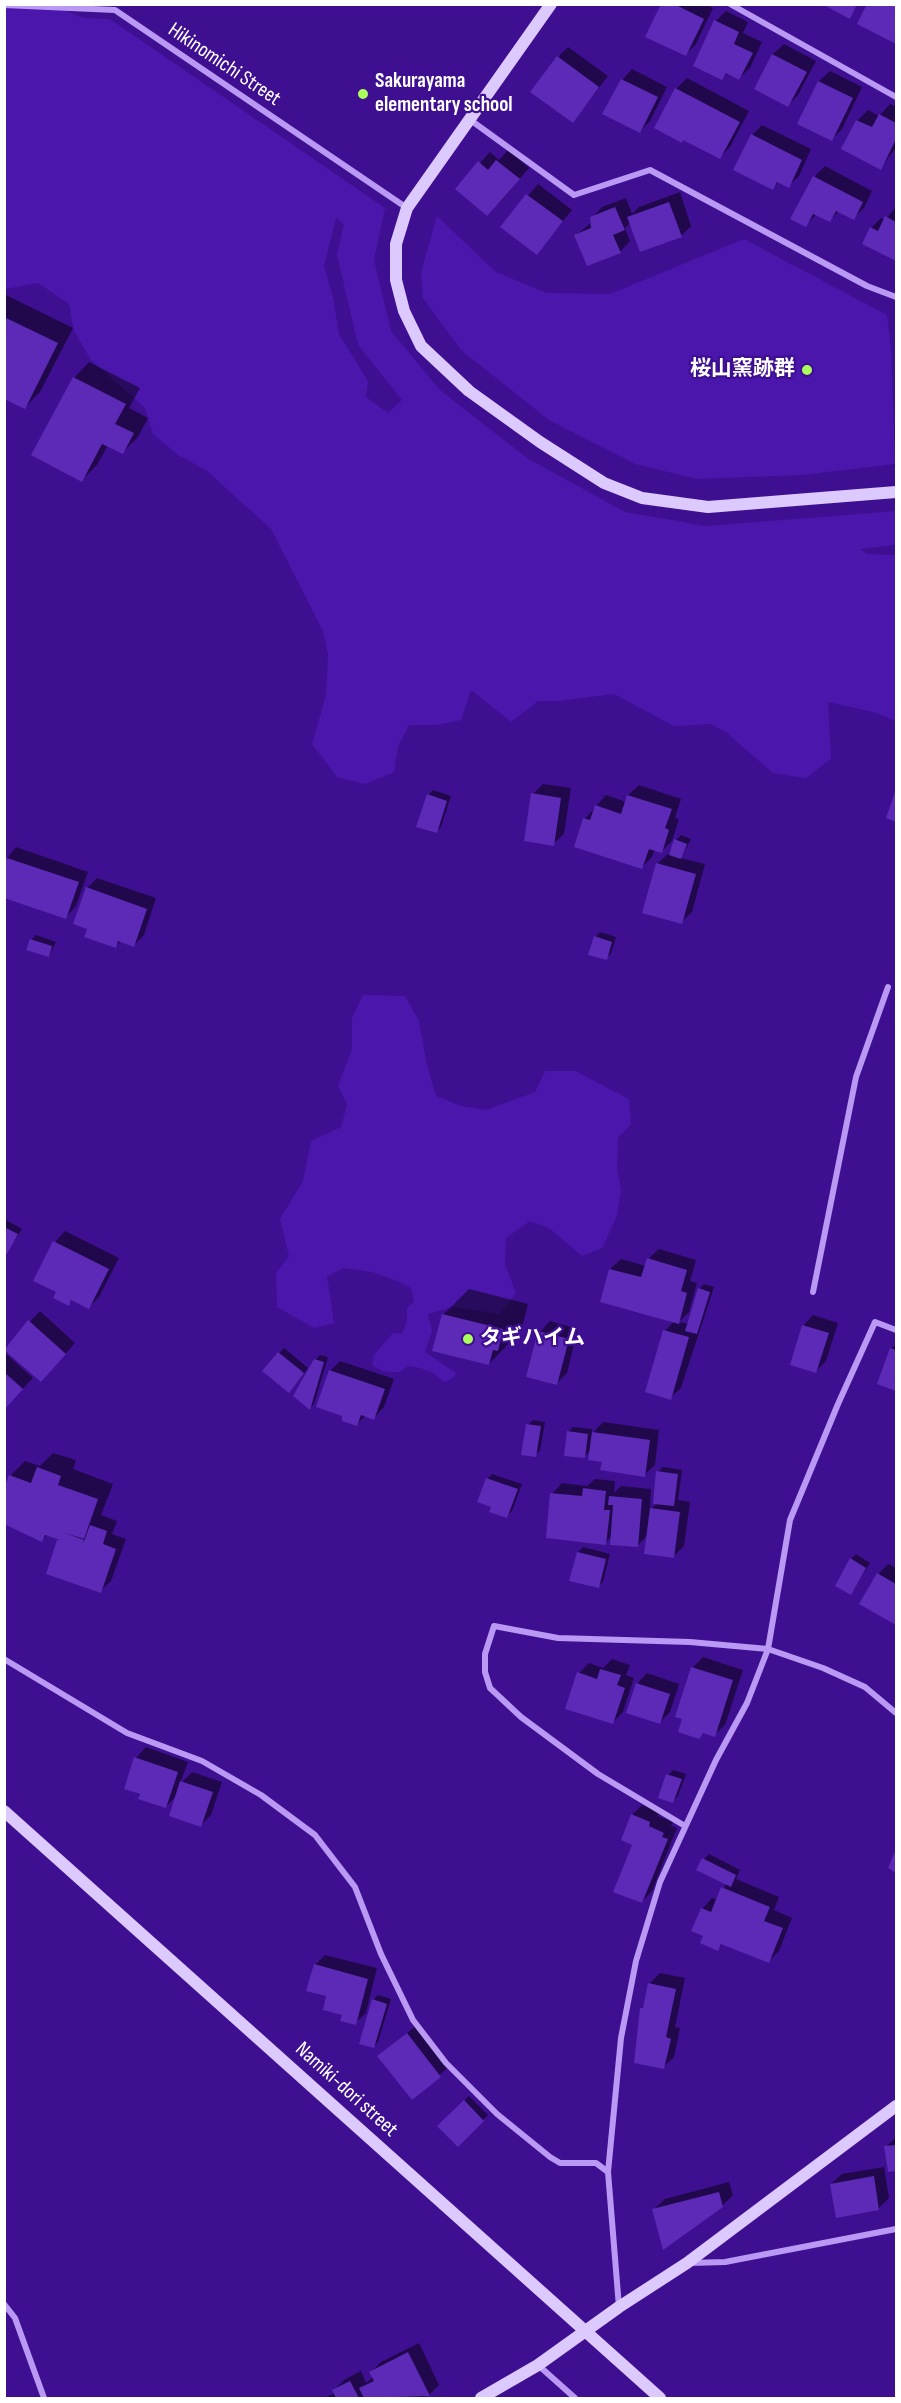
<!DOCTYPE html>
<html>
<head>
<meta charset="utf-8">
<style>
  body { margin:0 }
  #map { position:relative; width:901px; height:2403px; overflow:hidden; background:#3f0f91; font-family:"Sofia Sans Condensed",sans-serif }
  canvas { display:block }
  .frame { position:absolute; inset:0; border:6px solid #fff; pointer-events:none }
</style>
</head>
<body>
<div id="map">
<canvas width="901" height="2403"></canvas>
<div class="frame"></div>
</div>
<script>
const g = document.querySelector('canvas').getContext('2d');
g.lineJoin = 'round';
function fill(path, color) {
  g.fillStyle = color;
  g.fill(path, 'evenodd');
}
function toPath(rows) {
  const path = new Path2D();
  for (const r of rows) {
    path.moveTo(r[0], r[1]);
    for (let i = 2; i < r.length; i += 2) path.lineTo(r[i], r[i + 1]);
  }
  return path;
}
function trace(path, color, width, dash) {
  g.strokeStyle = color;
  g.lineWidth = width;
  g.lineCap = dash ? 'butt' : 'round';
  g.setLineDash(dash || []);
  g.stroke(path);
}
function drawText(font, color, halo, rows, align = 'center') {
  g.font = font + ' "Sofia Sans Condensed","Noto Sans JP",sans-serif';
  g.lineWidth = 4.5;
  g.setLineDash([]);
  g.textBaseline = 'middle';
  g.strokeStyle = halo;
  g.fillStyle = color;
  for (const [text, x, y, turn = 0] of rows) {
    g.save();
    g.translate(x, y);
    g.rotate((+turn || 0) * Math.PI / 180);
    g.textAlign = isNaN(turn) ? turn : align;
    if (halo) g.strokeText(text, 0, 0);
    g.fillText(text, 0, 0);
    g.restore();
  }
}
fill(toPath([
  [5,5,53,5,83,18,110,19,385,208,374,260,391,331,440,390,527,458,625,512,706,526,896,511,896,545,860,549,867,554,896,555,896,721,873,712,828,702,831,759,806,778,773,773,727,733,711,724,674,726,614,694,559,701,538,701,511,722,471,690,461,720,437,725,409,725,398,747,394,772,365,784,337,777,312,744,326,695,328,655,323,631,271,529,206,470,178,455,153,434,145,408,91,360,74,331,69,304,38,283,5,289],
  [336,218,344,224,337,255,358,345,402,400,388,413,366,397,368,381,339,334,333,297,324,266],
  [437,216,496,272,547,293,610,294,744,239,887,315,891,348,895,464,802,475,697,479,635,464,549,420,461,350,423,298,421,272],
  [363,995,405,996,419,1021,427,1065,436,1096,461,1106,486,1110,535,1092,545,1071,575,1071,629,1099,631,1124,618,1138,617,1168,621,1190,617,1216,602,1248,582,1256,549,1228,530,1221,506,1238,505,1264,516,1293,500,1314,453,1307,428,1314,432,1331,425,1352,456,1373,453,1378,444,1382,433,1373,420,1368,408,1366,400,1372,392,1372,382,1371,372,1365,374,1355,393,1333,402,1334,407,1321,407,1308,414,1302,411,1288,399,1282,372,1272,344,1268,327,1276,334,1323,314,1328,277,1307,276,1273,289,1256,280,1219,303,1181,311,1141,341,1127,347,1104,338,1086,352,1049,352,1018]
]), '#4b16ac');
fill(toPath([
  [663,4,705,4,713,8,696,44,686,54],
  [868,4,896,4,896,42,859,23],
  [726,11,748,22,743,33,762,42,750,68,739,78,728,72,722,78,716,21],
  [784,44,816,61,798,95,788,105,756,88,773,54],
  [568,47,608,76,573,121,558,57],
  [632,69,667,87,650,121,639,132,622,80],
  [830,71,862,87,842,129,832,139,799,123,819,81],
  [687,78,749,111,730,147,720,157,676,89],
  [890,104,896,107,896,147,881,168,843,149,857,121,868,110,879,116],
  [762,125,811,149,799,176,788,186,779,182,772,189,752,135],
  [508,150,529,168,498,204,457,188,490,152,499,160],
  [825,166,872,191,864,208,853,218,839,211,830,220,816,215,805,225,814,177],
  [538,184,572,210,537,253,502,227],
  [680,192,691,226,681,236,631,222,625,228,630,241,620,252,576,235,592,222,592,218,602,207,626,198,632,214,639,207],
  [896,207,896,260,864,244,871,228,881,218,885,220],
  [4,294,73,328,40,392,25,407,4,397],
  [89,362,140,388,129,408,148,418,138,437,122,453,108,445,97,465,82,480,74,378],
  [543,784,571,788,564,834,553,844,533,794],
  [639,785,681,799,675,818,679,819,672,841,662,851,655,849,652,857,642,867,585,819,606,795,626,802,628,795],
  [433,790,451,796,441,827,436,832,428,795],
  [681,835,691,839,681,858,705,864,692,912,681,922,657,864,668,854,671,855,676,840],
  [16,847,88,872,76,906,66,917,4,862],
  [97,878,156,898,144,935,134,945,122,940,115,947,89,928,87,888],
  [600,932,616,937,611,954,606,958,595,937],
  [36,935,56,942,49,956,31,940],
  [4,1219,22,1229,7,1252,4,1251],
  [65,1231,119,1258,99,1297,89,1307,73,1299,68,1304,58,1292,55,1242],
  [659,1249,696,1260,690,1281,697,1283,689,1312,679,1322,689,1324,699,1289,704,1284,714,1287,681,1388,670,1398,665,1331,674,1321,602,1301,610,1269,621,1259,646,1266,648,1259],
  [469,1289,528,1304,523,1324,516,1331,514,1338,489,1364,443,1315],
  [40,1311,75,1343,51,1370,5,1348],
  [813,1315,838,1323,826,1361,816,1371,803,1326],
  [550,1321,578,1329,567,1373,556,1384,540,1332],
  [896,1344,896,1389,879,1383,891,1349],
  [284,1348,308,1368,294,1386,279,1353],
  [4,1352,33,1378,4,1408],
  [320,1355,328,1357,314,1404,310,1408,315,1360],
  [340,1361,394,1379,384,1407,374,1418,366,1415,357,1424,330,1371],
  [533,1420,545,1422,540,1451,535,1455,528,1425],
  [603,1422,659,1430,655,1465,644,1475,603,1461,591,1450,584,1457,568,1432,573,1427,592,1429,592,1434],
  [53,1453,76,1460,73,1469,113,1484,101,1515,117,1521,112,1534,126,1539,111,1581,100,1591,61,1539,48,1534,42,1540,4,1523,4,1485,10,1476,25,1461,40,1466],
  [663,1467,682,1470,678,1500,690,1502,684,1546,674,1556,648,1535,637,1546,612,1536,605,1543,552,1494,562,1483,587,1486,595,1479,615,1481,614,1493,621,1486,651,1489,650,1510,657,1503,658,1472],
  [492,1474,522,1484,512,1511,507,1516,493,1506,487,1479],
  [583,1547,610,1554,603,1582,598,1586,578,1552],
  [856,1554,870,1563,851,1593,851,1559],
  [888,1564,896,1568,896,1624,861,1604,878,1574],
  [703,1657,743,1670,725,1725,714,1735,677,1716,693,1667],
  [612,1659,630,1665,626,1675,634,1678,623,1712,613,1722,579,1673,589,1663,603,1668],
  [647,1673,679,1684,670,1712,659,1723,637,1684],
  [146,1747,188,1762,180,1784,192,1772,222,1782,211,1815,201,1825,177,1795,166,1807,126,1788,136,1758],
  [673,1770,686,1774,678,1796,673,1801,668,1775],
  [642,1805,660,1811,658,1816,673,1822,671,1826,677,1828,652,1891,642,1902,632,1815],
  [709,1854,740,1870,736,1879,779,1897,774,1910,792,1918,779,1951,768,1962,723,1943,718,1949,705,1935,702,1909,712,1898,717,1900,727,1883,704,1859],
  [325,1955,377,1968,366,2013,355,2023,344,2014,315,1965],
  [660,1973,685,1978,675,2027,680,2028,674,2057,663,2067,641,2009,645,2005,650,1983],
  [378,1995,391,1999,378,2042,373,2047,373,2000],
  [418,2024,451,2065,412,2098,379,2056],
  [469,2096,488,2115,458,2145,439,2126],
  [896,2137,896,2169,889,2171,886,2147],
  [884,2167,889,2198,879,2208,837,2216,831,2184,842,2174],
  [729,2182,733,2195,722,2206,654,2209,665,2199],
  [419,2343,439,2385,429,2395,422,2398,324,2398,335,2393,333,2391,344,2380,361,2371,366,2383,373,2377,371,2372,381,2362]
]), '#0007');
fill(toPath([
  [661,4,674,4,704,19,686,56,645,37],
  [822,4,857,4,850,19],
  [867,4,896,4,896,44,857,24],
  [714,20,739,32,734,44,753,53,739,80,726,73,722,80,693,66],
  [772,54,807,72,788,107,754,89],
  [557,56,599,87,573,123,530,92],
  [621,79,658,97,640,133,602,114],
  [818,81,853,98,832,141,797,124],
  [675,88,740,122,720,159,683,140,682,143,654,128],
  [879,114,896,123,896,139,881,170,841,149,856,120,872,127],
  [751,134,802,160,789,188,777,182,773,190,733,170],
  [496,160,520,179,487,216,455,189,478,161,488,170],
  [813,176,863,202,854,220,836,211,830,222,813,214,806,227,790,219],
  [526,194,563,221,537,255,500,227],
  [669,202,682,237,640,252,627,217],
  [615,207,625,230,613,235,621,253,587,266,574,235,591,228,590,217],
  [885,216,896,222,896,261,862,244,870,227,878,231],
  [4,317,58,343,25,409,4,399],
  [73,377,126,404,115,424,134,433,123,454,102,444,82,482,31,455],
  [896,789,896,822,886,818],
  [531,793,561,798,554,846,524,841],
  [427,794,447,801,437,833,416,827],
  [627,795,672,809,665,828,669,830,662,853,649,849,642,869,574,847,583,818,590,820,595,805,621,814],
  [674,839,687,844,681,859,669,855],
  [4,857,79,882,66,919,4,898],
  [656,863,696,874,682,924,642,913],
  [86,887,147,909,134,947,118,941,116,948,84,937,87,929,73,924],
  [594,936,612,942,607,960,588,955],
  [30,939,52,946,49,957,26,950],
  [4,1227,18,1234,7,1254,4,1253],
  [53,1241,109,1269,89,1309,71,1300,69,1306,53,1298,56,1292,33,1281],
  [647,1258,687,1270,681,1291,687,1293,679,1324,600,1302,609,1269,641,1277],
  [698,1288,710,1292,697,1334,685,1331],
  [442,1314,503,1329,498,1351,493,1350,489,1365,432,1351],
  [28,1320,66,1354,41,1382,4,1350],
  [802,1325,829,1333,816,1373,790,1365],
  [663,1330,689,1337,671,1400,645,1392],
  [538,1331,569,1339,557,1385,526,1377],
  [890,1348,896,1350,896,1391,877,1384],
  [278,1352,304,1373,289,1393,262,1371],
  [314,1359,324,1362,310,1410,293,1396],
  [329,1370,385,1389,374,1420,361,1415,357,1426,342,1421,342,1416,316,1407],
  [4,1372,23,1389,4,1410],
  [526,1424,541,1426,536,1457,521,1455],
  [567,1431,588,1434,585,1458,564,1456],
  [592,1432,650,1440,645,1477,600,1470,602,1462,588,1460],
  [37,1467,61,1476,58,1485,98,1499,84,1539,62,1532,84,1540,83,1544,90,1525,107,1531,103,1544,116,1549,101,1593,46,1574,57,1540,60,1540,45,1535,42,1542,4,1524,4,1488,9,1475,31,1483],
  [656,1471,678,1474,674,1506,653,1504],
  [486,1478,518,1489,507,1518,489,1512,491,1507,477,1502],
  [583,1488,606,1491,604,1510,610,1510,606,1545,546,1538,550,1493,582,1496],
  [609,1496,642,1499,638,1547,610,1545,613,1505,608,1505],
  [650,1508,680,1512,674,1558,644,1554],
  [577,1552,606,1559,599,1588,569,1581],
  [850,1558,866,1568,851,1595,835,1586],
  [877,1573,896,1584,896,1625,859,1604],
  [691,1667,733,1680,715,1737,703,1733,699,1739,678,1732,682,1719,675,1717],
  [600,1669,621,1675,617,1685,625,1688,613,1724,565,1709,577,1672,597,1679],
  [636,1683,670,1694,660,1724,626,1713],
  [134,1757,178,1772,166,1808,138,1799,140,1794,124,1789],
  [666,1774,682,1779,673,1803,658,1798],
  [180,1781,213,1792,201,1827,169,1816],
  [631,1814,650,1822,649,1826,664,1833,662,1837,668,1839,642,1903,613,1892,632,1845,621,1840],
  [896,1849,896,1873,888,1868],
  [702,1858,736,1875,731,1887,696,1870],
  [721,1887,770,1907,764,1921,783,1928,769,1963,721,1944,718,1951,700,1943,703,1936,691,1931,701,1908,711,1912],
  [314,1964,368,1979,356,2025,340,2021,342,2015,323,2010,326,1996,306,1991],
  [648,1983,676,1989,666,2037,671,2039,664,2069,634,2063,640,2008,643,2008],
  [372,1999,387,2004,374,2048,359,2044],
  [407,2033,441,2077,412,2100,377,2056],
  [464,2100,484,2121,458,2147,437,2126],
  [896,2145,896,2171,888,2172,884,2146],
  [874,2176,879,2210,836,2218,830,2184],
  [719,2192,723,2207,663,2250,652,2209],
  [408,2352,430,2396,364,2398,359,2388,374,2381,369,2372],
  [350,2381,359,2398,336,2398,332,2390]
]), '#5c2ab6');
trace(toPath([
  [730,4,896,97],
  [4,5,115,10,407,208],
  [469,119,574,195,650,170,867,286,896,297],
  [813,1292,856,1077,888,987],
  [4,1659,127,1733,202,1761,261,1795,315,1835,355,1887,381,1954,413,2020,446,2063,497,2114,550,2157,560,2163,596,2163,608,2172,619,2307],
  [685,1826,598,1774,521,1717,490,1688,485,1672,485,1654,494,1626,558,1638,690,1642,768,1649,823,1668,865,1687,896,1713],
  [608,2172,621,2038,636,1961,660,1882,716,1760,747,1703,768,1649,790,1520,838,1404,875,1322,896,1330],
  [690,2263,725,2262,896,2229],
  [4,2304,15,2318,44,2398],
  [538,2365,575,2398]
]), '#b999f4', 6);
trace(toPath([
  [551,4,407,208,396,244,396,280,404,311,421,346,469,391,540,442,604,483,642,498,708,507,896,492],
  [4,1811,660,2398],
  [481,2398,538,2365,619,2307,687,2263,896,2106]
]), '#dcc9fd', 12);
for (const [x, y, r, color] of [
  [363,94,6,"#abff5c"],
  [807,370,6,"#abff5c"],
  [468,1339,6,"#abff5c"]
]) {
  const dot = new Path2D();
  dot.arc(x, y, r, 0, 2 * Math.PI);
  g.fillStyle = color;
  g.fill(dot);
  trace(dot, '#3f0f91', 2);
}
drawText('21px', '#fff', '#3f0f91', [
  ["Hikinomichi Street",224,65,34],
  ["Namiki-dori street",346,2090,42]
]);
drawText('bold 21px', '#fff', '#3f0f91', [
  ["Sakurayama",375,82],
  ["elementary school",375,106],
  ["桜山窯跡群",795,370,"right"],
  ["タギハイム",480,1339]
], 'left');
</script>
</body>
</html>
